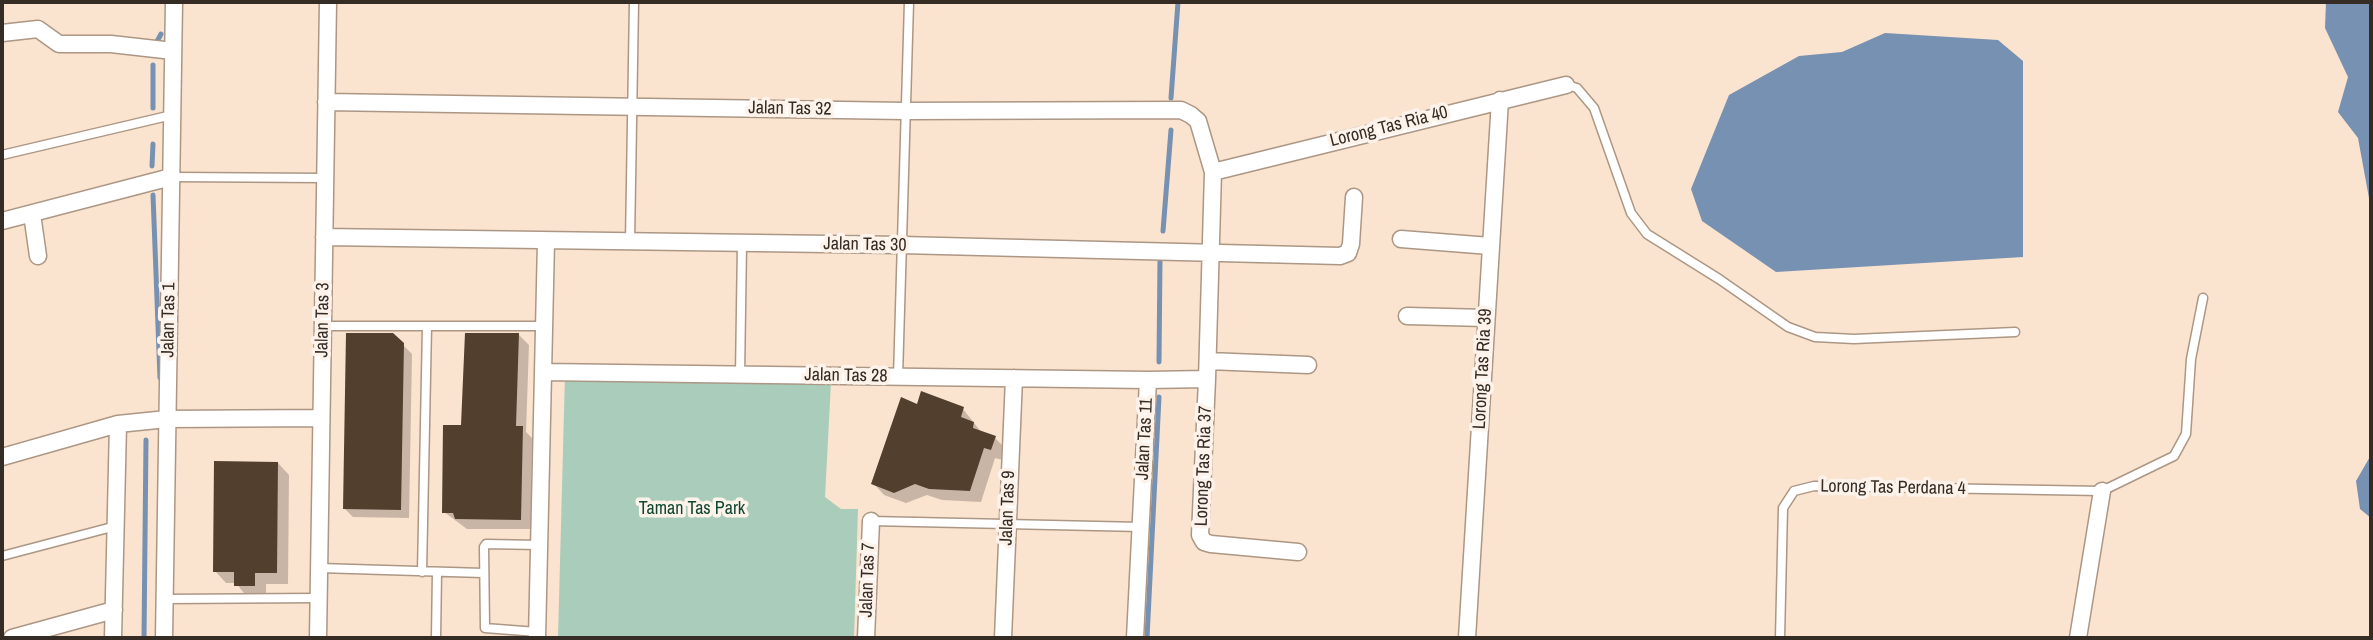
<!DOCTYPE html>
<html>
<head>
<meta charset="utf-8">
<style>
  body { margin:0 }
  #map { position:relative; width:2373px; height:640px; overflow:hidden; background:#fae3cf; font-family:"Archivo Narrow",sans-serif }
  canvas { display:block }
  .frame { position:absolute; inset:0; border:4px solid #352d25; pointer-events:none }
</style>
</head>
<body>
<div id="map">
<canvas width="2373" height="640"></canvas>
<div class="frame"></div>
</div>
<script>
const g = document.querySelector('canvas').getContext('2d');
g.lineJoin = 'round';
function fill(path, color) {
  g.fillStyle = color;
  g.fill(path, 'evenodd');
}
function toPath(rows) {
  const path = new Path2D();
  for (const r of rows) {
    path.moveTo(r[0], r[1]);
    for (let i = 2; i < r.length; i += 2) path.lineTo(r[i], r[i + 1]);
  }
  return path;
}
function trace(path, color, width, dash) {
  g.strokeStyle = color;
  g.lineWidth = width;
  g.lineCap = dash ? 'butt' : 'round';
  g.setLineDash(dash || []);
  g.stroke(path);
}
function drawText(font, color, halo, rows, align = 'center') {
  g.font = font + ' "Archivo Narrow",sans-serif';
  g.lineWidth = 7;
  g.setLineDash([]);
  g.textBaseline = 'middle';
  g.strokeStyle = halo;
  g.fillStyle = color;
  for (const [text, x, y, turn = 0] of rows) {
    g.save();
    g.translate(x, y);
    g.rotate((+turn || 0) * Math.PI / 180);
    g.textAlign = isNaN(turn) ? turn : align;
    if (halo) g.strokeText(text, 0, 0);
    g.fillText(text, 0, 0);
    g.restore();
  }
}
fill(toPath([
  [565,374,831,382,825,497,841,509,858,509,854,638,558,638]
]), '#aaccba');
fill(toPath([
  [2326,2,2371,2,2371,209,2358,138,2338,112,2348,77,2325,28],
  [1885,33,1998,40,2023,61,2023,257,1776,272,1702,221,1691,189,1729,95,1799,56,1842,52],
  [2371,455,2371,518,2360,509,2356,481]
]), '#7691b1');
fill(toPath([
  [392,334,412,354,409,518,353,517,344,508],
  [518,334,529,345,526,432,532,438,531,529,467,529,444,512,463,427],
  [918,406,963,409,982,433,995,438,1006,449,1003,460,995,458,981,502,942,500,927,495,906,503,884,495,873,483],
  [278,463,289,475,288,584,266,584,266,597,247,597,236,583,226,583,215,571]
]), '#0003');
trace(toPath([
  [154,47,161,34],
  [153,65,153,108],
  [1171,98,1178,2],
  [152,166,153,144],
  [153,195,160,378],
  [1163,231,1171,130],
  [1159,362,1160,258],
  [144,638,146,440],
  [1147,638,1159,397]
]), '#7691b1', 5);
fill(toPath([
  [346,333,393,333,404,343,401,510,343,509],
  [465,333,519,333,516,426,523,426,521,520,455,519,453,513,442,513,443,425,461,425],
  [921,391,964,407,961,417,974,422,973,428,996,436,991,450,984,448,970,491,929,489,915,484,894,493,871,484,901,397,917,404],
  [214,461,278,462,277,573,255,573,255,586,234,586,234,572,213,572]
]), '#523f2e');
const lane = toPath([
  [1566,85,1577,88,1594,108,1631,213,1647,234,1719,279,1788,327,1815,337,1854,339,2015,332],
  [2,155,172,115],
  [171,177,325,178],
  [630,242,634,2],
  [323,326,544,326],
  [740,375,742,243],
  [898,377,909,2],
  [871,521,1141,527],
  [2,556,116,526],
  [319,568,483,573],
  [422,572,427,326],
  [164,599,318,598],
  [537,632,485,628,484,547,486,544,539,545],
  [436,638,437,572],
  [1780,638,1783,508,1794,491,1814,486,2102,491,2174,456,2186,434,2191,359,2203,298]
]);
const street = toPath([
  [2,33,38,29,59,44,111,44,173,51],
  [326,102,905,111,1181,110,1191,115,1198,121,1213,172,1207,379,1148,380,1135,638],
  [1213,172,1566,85],
  [32,214,38,256],
  [2,221,171,177],
  [324,237,901,245,1340,256,1348,253,1351,244,1354,197],
  [1401,239,1490,246],
  [1407,316,1486,318],
  [1208,361,1308,365],
  [543,372,1148,380],
  [1207,379,1200,535,1204,542,1211,544,1298,552],
  [2,457,118,424,167,419,321,418],
  [12,638,114,610],
  [113,638,118,424],
  [164,638,174,2],
  [318,638,328,2],
  [537,638,546,241],
  [866,638,871,521],
  [1003,638,1014,378],
  [1467,638,1500,100],
  [2078,638,2102,491]
]);
trace(lane, '#ac9784', 11);
trace(street, '#ac9784', 19);
trace(lane, '#fff', 8);
trace(street, '#fff', 16);
drawText('18px', '#352d25', '#fdf3eb', [
  ["Jalan Tas 32",790,109,1],
  ["Lorong Tas Ria 40",1389,127,-14],
  ["Jalan Tas 30",865,245,1],
  ["Jalan Tas 1",169,320,-89],
  ["Jalan Tas 3",323,320,-89],
  ["Lorong Tas Ria 39",1483,369,-87],
  ["Jalan Tas 28",846,376,1],
  ["Jalan Tas 11",1145,439,-87],
  ["Lorong Tas Ria 37",1204,466,-88],
  ["Lorong Tas Perdana 4",1893,488,1],
  ["Jalan Tas 9",1008,508,-88],
  ["Jalan Tas 7",868,580,-88]
]);
drawText('18px', '#104832', '#fdf3eb', [
  ["Taman Tas Park",692,509]
]);
</script>
</body>
</html>
